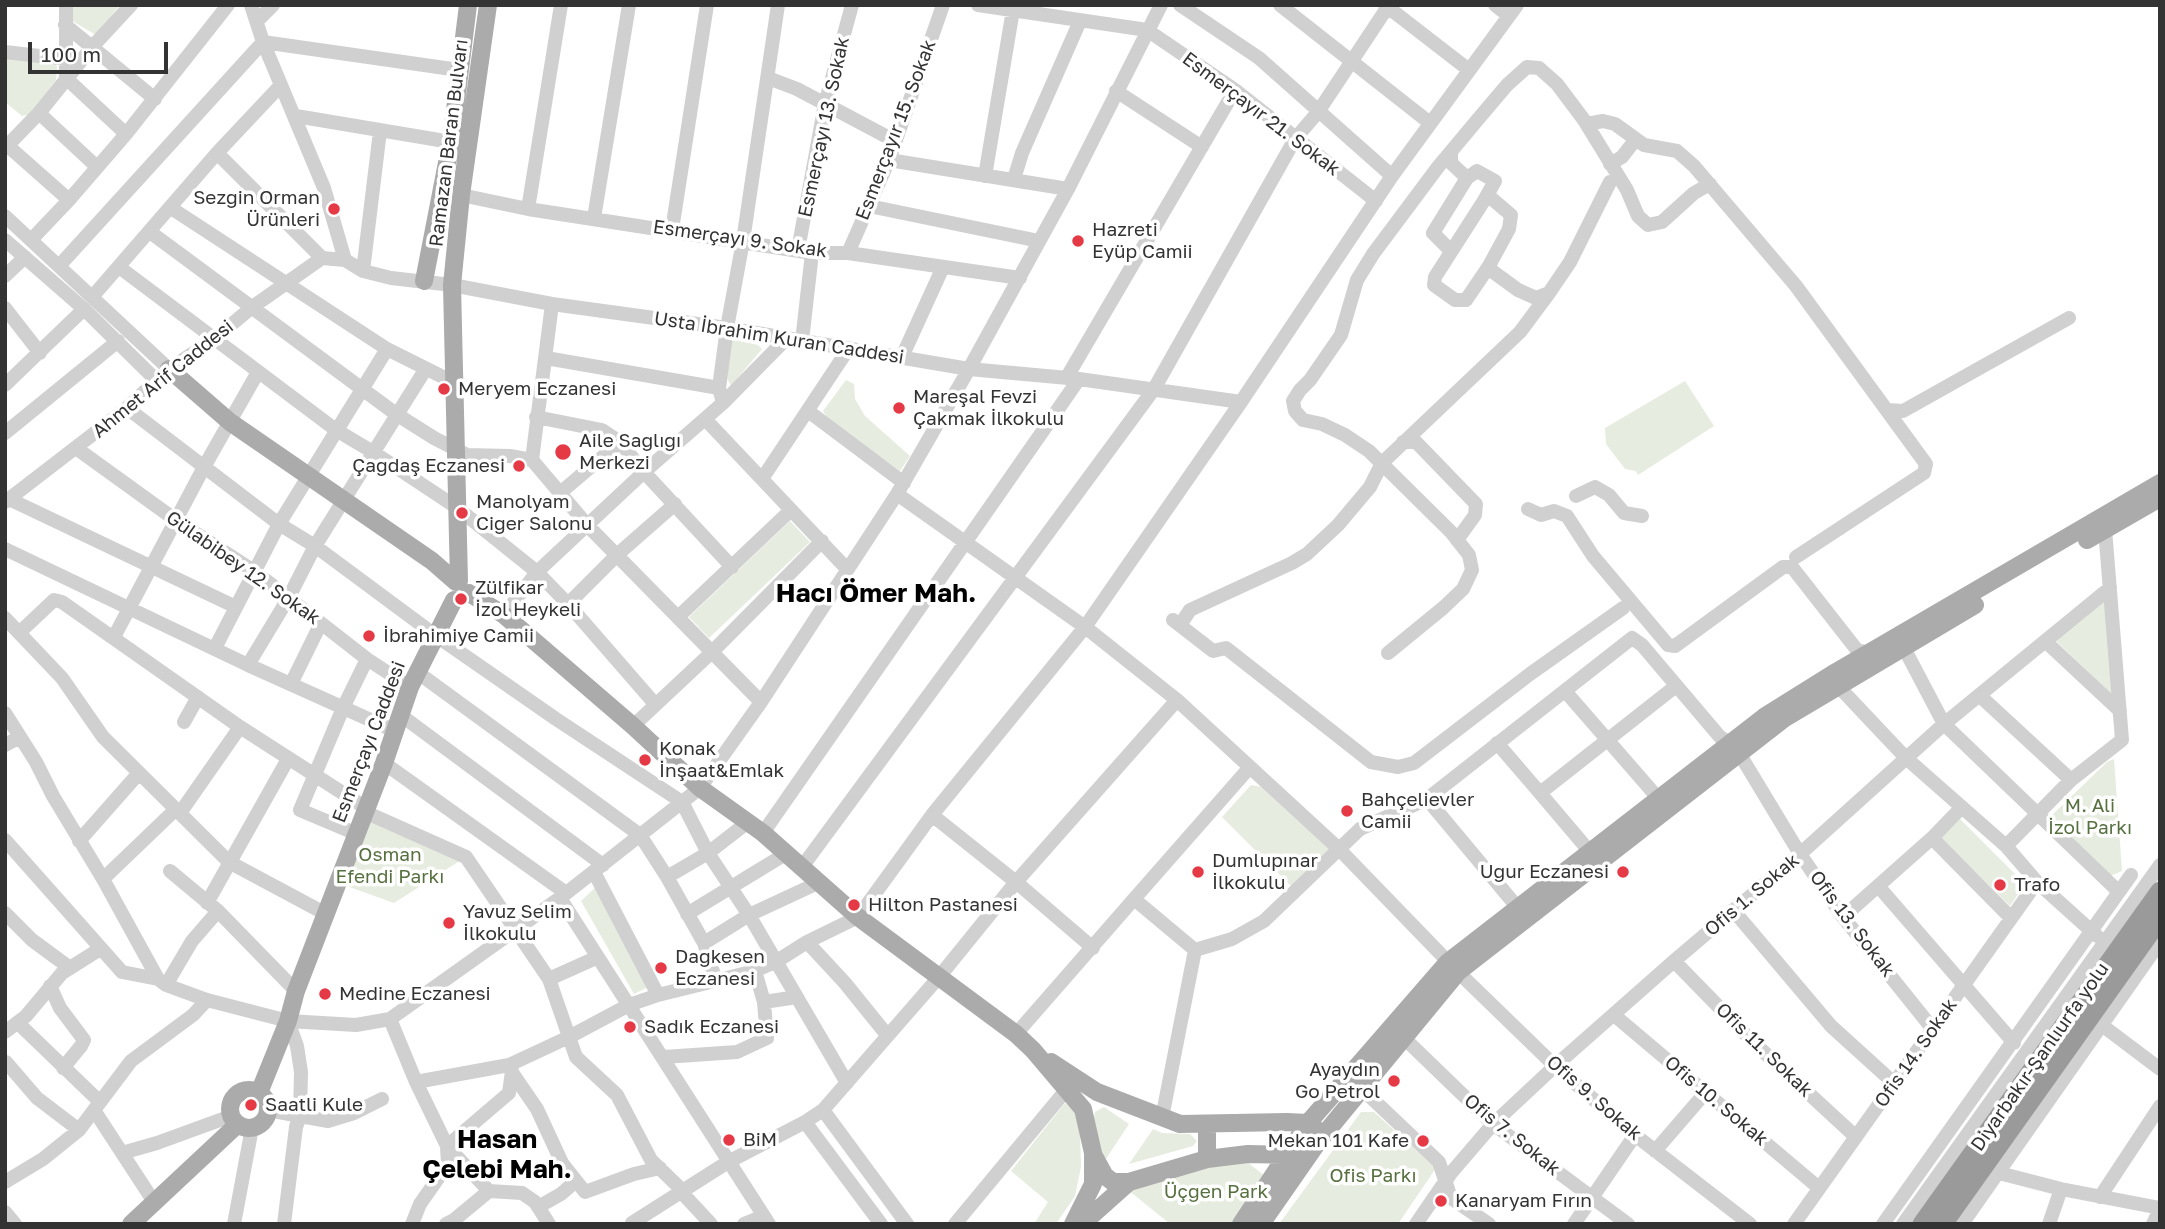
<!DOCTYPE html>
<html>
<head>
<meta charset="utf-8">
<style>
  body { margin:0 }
  #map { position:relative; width:2165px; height:1229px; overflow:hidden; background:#fff; font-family:"Golos Text",sans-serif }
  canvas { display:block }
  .frame { position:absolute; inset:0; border:7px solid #333; pointer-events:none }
  .scale { position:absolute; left:28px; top:42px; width:140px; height:32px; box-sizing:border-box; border:4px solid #333; border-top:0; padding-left:9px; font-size:21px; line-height:24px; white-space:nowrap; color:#333; -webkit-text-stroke:5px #fff; paint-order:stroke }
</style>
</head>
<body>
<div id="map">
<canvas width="2165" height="1229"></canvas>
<div class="frame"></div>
<div class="scale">100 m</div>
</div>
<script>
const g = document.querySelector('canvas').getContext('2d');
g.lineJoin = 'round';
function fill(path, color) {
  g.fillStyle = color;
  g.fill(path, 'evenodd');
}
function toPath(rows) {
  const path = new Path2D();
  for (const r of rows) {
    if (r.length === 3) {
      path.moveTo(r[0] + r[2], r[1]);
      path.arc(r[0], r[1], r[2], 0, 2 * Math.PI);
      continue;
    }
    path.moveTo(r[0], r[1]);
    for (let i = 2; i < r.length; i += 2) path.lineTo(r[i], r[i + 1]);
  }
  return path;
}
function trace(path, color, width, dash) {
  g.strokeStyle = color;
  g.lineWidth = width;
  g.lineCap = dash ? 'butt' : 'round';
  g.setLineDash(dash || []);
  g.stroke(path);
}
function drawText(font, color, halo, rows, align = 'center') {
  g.font = font + ' "Golos Text",sans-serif';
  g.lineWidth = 7;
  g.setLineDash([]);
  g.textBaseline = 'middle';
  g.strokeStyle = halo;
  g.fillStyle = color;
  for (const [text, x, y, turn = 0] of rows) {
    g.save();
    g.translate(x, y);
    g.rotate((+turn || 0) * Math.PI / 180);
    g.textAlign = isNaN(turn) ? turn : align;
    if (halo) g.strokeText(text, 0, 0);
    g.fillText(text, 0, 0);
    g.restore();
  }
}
fill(toPath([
  [70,5,120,5,96,35,69,19],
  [5,57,50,63,57,66,56,80,31,114,22,116,5,102],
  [734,340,758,345,762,349,731,386,727,378,731,342],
  [846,380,854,384,855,399,865,416,910,456,900,471,829,421,823,411],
  [1685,381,1714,426,1638,475,1636,471,1625,469,1606,444,1605,428],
  [790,521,810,542,709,638,689,617],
  [2104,601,2116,693,2110,693,2056,641],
  [2114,759,2122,871,2110,876,2058,825,2052,815,2107,762],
  [1251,785,1261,787,1330,850,1293,888,1222,817],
  [1960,819,2025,884,2010,906,1940,837],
  [367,820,461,860,394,903,344,885],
  [598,885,650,986,634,994,581,901],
  [1065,1103,1074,1110,1080,1134,1081,1167,1075,1196,1056,1224,1034,1224,1048,1202,1011,1171],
  [1104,1107,1129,1124,1102,1165,1093,1123,1095,1112],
  [1361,1112,1374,1112,1436,1168,1398,1224,1279,1224],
  [1153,1129,1162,1133,1190,1134,1197,1141,1193,1146,1129,1164],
  [1238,1155,1265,1176,1233,1224,1170,1224,1127,1189]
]), '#e6ecdf');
trace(toPath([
  [66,5,66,78,126,134],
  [251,5,263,42,324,188,345,260],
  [978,5,1147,30,1235,90,1376,201],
  [1180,5,1259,58,1392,176],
  [1280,5,1430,123],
  [1385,5,1469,70],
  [1495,5,1509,16],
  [258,20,273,5],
  [65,25,155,99],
  [5,52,66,59],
  [768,78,797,89,895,141],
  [1116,91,1202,147],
  [39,113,97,167],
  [296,116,451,142],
  [1587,124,1603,121,1615,124,1644,145,1677,151,1694,166,1796,286,1926,464,1924,473,1796,557],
  [8,146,69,200],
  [5,148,39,113,93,46,131,5],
  [217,153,322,258],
  [1451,153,1451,163,1467,178],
  [889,160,1068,189],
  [1610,164,1622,157,1636,139],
  [985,176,1013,10],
  [1014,179,1022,153,1080,21],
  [461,195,528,209,812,253,848,253,1020,278],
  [869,206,1039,241],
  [171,208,387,349,453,382],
  [528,209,561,5],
  [5,216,169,369],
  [594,218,629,5],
  [672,230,707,5],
  [150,232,396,414,434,438,467,455,510,456,532,460,588,526,761,702],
  [5,240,84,309,157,381],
  [31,240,69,200,126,134,228,5],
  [798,250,825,104,852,5],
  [1451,251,1433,233,1467,178,1477,171,1495,181,1485,199],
  [848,253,889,160,943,5],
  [322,258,345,260,363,271,391,278,452,285,552,304,727,328,969,369,1079,379,1241,402],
  [59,266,263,42,459,70],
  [1489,266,1485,272,1492,271,1518,290,1536,298,1549,293,1570,262,1610,182],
  [119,267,336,430,373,452,456,507,537,572,568,604,655,704],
  [363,271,380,131],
  [1485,272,1466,300,1455,300,1434,285,1435,277,1485,199,1491,198,1511,215,1509,229,1490,264],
  [5,276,25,257],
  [93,296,217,153,281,85],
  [5,308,40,353],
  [802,341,812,253],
  [902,357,943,267],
  [546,358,719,388],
  [1067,377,1235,90],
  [5,385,84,309],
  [723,403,719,388,727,328,743,241,778,5],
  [127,408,279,524,315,546,435,635,556,719,682,802,708,853,749,915,847,1083],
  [1888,410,1903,411,2069,318],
  [808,411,904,483],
  [536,417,602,430,620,442,644,472,732,567],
  [705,419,847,569],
  [5,433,118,341],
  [1403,442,1416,442,1476,504,1475,515,1457,540],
  [76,448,177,521,254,571,367,659,410,687],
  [532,460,552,304],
  [762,479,849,348],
  [560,493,620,442],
  [897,494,1085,627,1177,700,1339,849,1458,972,1555,1066,1635,1135,1750,1224],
  [1576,496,1595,487,1609,495,1624,513,1642,516],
  [9,499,236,607],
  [5,502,127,408,169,369,213,340,251,308,322,258],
  [1528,509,1541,515,1554,511,1567,516,1593,556,1668,645,1675,646,1783,567,1792,567,1857,650,1869,653],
  [5,549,248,665,395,731],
  [568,604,618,554,675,504],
  [504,615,537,572,644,472,723,403,786,339],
  [678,617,791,510],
  [5,618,62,678,103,737,229,862,326,914],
  [1173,620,1213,651,1226,648,1371,762,1398,767,1414,763,1530,674,1623,608],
  [1180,625,1190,610,1292,563,1307,554,1338,525,1370,487,1382,463,1520,332,1549,293],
  [19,633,54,600,62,602,240,727,366,808],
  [114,637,204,467,258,372],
  [2045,641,2120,711],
  [215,648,279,524,387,349],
  [1904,648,1944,724,2118,891],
  [1388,653,1443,608,1463,589,1472,570,1469,555,1451,532,1369,451,1345,435,1322,424,1303,420,1295,411,1293,401,1300,390,1310,380,1341,335,1357,280,1373,254,1438,167,1479,118,1507,85,1527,67,1539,68,1557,84,1584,120,1627,190,1638,216,1648,225,1662,222,1694,193,1710,184],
  [248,665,289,597,315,546,425,370],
  [417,672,640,835,667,877,704,943,716,981],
  [291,684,321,623],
  [1839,687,1906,758,2006,846,2037,882,2097,936],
  [1565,691,1658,798],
  [1979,695,2071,780],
  [5,713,36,762,53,796,103,879,158,979,166,985,207,1000,288,1021,356,1025,390,1019,560,898,700,788,761,702,897,494,969,369,1068,189,1161,5],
  [402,716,603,865],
  [184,722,198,697],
  [633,726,712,652,822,541],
  [1497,743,1540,793,1676,686],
  [5,745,20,737],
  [384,763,566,893],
  [1540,793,1590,852],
  [1427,799,1518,908],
  [365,812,466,857,549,979,576,1057,617,1095,651,1160,684,1192,685,1196,711,1224],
  [180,813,240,727],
  [932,815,1016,882,1093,948],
  [763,833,1079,379],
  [357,834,300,810,343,708,367,659],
  [1932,838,2011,918],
  [5,840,122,972,158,979],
  [79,841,139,773],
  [2006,846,2071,780,2122,740,2105,529],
  [802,867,1154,389,1295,139,1318,112,1389,5],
  [170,871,218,911,296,991],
  [594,872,658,995],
  [667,877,708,853,748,822],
  [103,879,175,810],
  [1879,887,2014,1043],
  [560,898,769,1224],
  [1134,899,1250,767],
  [207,903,288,759],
  [1733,910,1831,1026,1895,1084],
  [5,913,32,940,70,968],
  [687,914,787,853],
  [1843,917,1932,838,1961,808],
  [807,942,845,983,887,1035],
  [704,943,749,915,820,882],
  [1674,961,1754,1043,1856,1137],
  [549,979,598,957],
  [166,985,192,941,218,911],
  [50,986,60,1008,84,1040,81,1046,63,1068],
  [764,1002,797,997],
  [1614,1015,1819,1188],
  [390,1019,416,1082,447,1146,489,1191,454,1220,446,1224],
  [288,1021,297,1046,301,1072,300,1116,328,1121,354,1113,382,1099],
  [18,1023,99,1101],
  [2103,1026,2160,1069],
  [5,1032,26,1016,62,973,100,949],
  [1016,1034,1134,899,1195,950],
  [1404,1038,1493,1124,1628,1224],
  [664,1057,737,1052,767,1038,764,1002,755,971],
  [6,1062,37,1098,79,1130],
  [513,1074,537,1109,562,1163,585,1192,634,1174,660,1168],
  [416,1082,509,1065,569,1037,629,1005,658,995,755,971,777,961,807,942,858,917,932,815,1085,627,1241,402,1392,176,1517,5],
  [1362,1089,1439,1162,1451,1198,1489,1224],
  [94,1110,122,1153],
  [268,1110,300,1116,296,1127,284,1224],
  [1162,1118,1195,950,1232,939,1264,921,1360,829,1427,799,1632,638,1642,645,1720,737,1732,744,1739,753,1800,854,1843,917,1932,1028],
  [805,1122,881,1224],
  [447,1146,509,1093,512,1071],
  [1655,1151,1706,1092],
  [1999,1173,2061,1189,2160,1208],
  [5,1182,43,1159,79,1130,131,1061,193,1015,207,1000],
  [489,1191,522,1193,535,1202,549,1224],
  [2100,1197,2160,1106],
  [154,1202,122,1153,157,1143,231,1116],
  [538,1207,561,1194,576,1181],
  [5,1212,15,1224],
  [632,1223,728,1162,805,1122,823,1110],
  [234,1224,252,1128],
  [412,1224,420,1204,448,1164,447,1146],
  [744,1224,764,1216],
  [907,1224,823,1110,939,977,1016,882,1177,700],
  [955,1224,1067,1089],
  [1416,1224,1451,1173,1493,1124,1555,1066,1674,961,1800,854,1944,724,2110,588],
  [1574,1224,1635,1135],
  [1794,1224,2037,882],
  [1883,1224,2131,875],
  [1903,1224,2160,865],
  [1962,1224,2160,942],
  [2049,1224,2061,1189],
  [2153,1224,2160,1209]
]), '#d0d0d0', 14);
trace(toPath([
  [424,281,451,142,468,5],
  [169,369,230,422,432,561,456,582],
  [2087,540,2160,498],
  [459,581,452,285,461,195,488,5],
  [469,593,504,615,633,726,700,788,763,833,858,917,1016,1034,1033,1050,1083,1109,1093,1153,1093,1184,1073,1224],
  [1051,1062,1097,1092,1180,1124,1287,1122,1308,1123,1314,1127],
  [249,1109,19],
  [259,1093,288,1021,296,991,384,763,410,687,454,600],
  [1207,1125,1207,1159],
  [1094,1156,1105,1176,1113,1182,1129,1182,1207,1159,1248,1154,1293,1155],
  [131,1224,238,1124],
  [1082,1224,1129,1182],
  [1241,1224,1308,1123,1448,962,1764,717,1836,672,2160,483],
  [1261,1224,1318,1142,1458,972,1785,718,1975,605]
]), '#ababab', 18);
trace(toPath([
  [1922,1224,2160,891],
  [1943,1224,2160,919]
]), '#9a9a9a', 19);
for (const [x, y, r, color] of [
  [334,209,7,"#e63946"],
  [1078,241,7,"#e63946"],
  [444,389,7,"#e63946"],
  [899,408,7,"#e63946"],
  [563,452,9,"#e63946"],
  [519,466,7,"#e63946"],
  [462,513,7,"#e63946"],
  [461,599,7,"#e63946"],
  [369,636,7,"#e63946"],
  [645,760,7,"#e63946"],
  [1347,811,7,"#e63946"],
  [1198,872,7,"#e63946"],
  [1623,872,7,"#e63946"],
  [2000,885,7,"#e63946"],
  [854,905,7,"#e63946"],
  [449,923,7,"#e63946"],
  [661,968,7,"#e63946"],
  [325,994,7,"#e63946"],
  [630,1027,7,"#e63946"],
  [1394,1081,7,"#e63946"],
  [251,1105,7,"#e63946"],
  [729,1140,7,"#e63946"],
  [1423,1141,7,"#e63946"],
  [1441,1201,7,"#e63946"]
]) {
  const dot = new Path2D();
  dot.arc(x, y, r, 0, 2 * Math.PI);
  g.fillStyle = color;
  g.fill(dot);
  trace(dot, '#fff', 2.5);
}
drawText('19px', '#333', '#fff', [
  ["Esmerçayır 21. Sokak",1261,114,37],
  ["Esmerçayı 13. Sokak",824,127,-78],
  ["Esmerçayır 15. Sokak",896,130,-69],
  ["Ramazan Baran Bulvarı",449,143,-83],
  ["Esmerçayı 9. Sokak",740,239,8],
  ["Usta İbrahim Kuran Caddesi",779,338,9],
  ["Ahmet Arif Caddesi",163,379,-39],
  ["Gülabibey 12. Sokak",243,568,35],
  ["Esmerçayı Caddesi",369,742,-69],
  ["Ofis 1. Sokak",1752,895,-40],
  ["Ofis 13. Sokak",1852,924,53],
  ["Ofis 11. Sokak",1764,1050,44],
  ["Ofis 14. Sokak",1916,1053,-55],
  ["Diyarbakır-Şanlıurfa yolu",2040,1057,-55],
  ["Ofis 9. Sokak",1594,1098,41],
  ["Ofis 10. Sokak",1716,1101,40],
  ["Ofis 7. Sokak",1512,1135,39]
]);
drawText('19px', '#333', '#fff', [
  ["Sezgin Orman",320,198,"right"],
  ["Ürünleri",320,220,"right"],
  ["Hazreti",1092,230],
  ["Eyüp Camii",1092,252],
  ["Meryem Eczanesi",458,389],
  ["Mareşal Fevzi",913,397],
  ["Çakmak İlkokulu",913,419],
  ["Aile Sağlığı",579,441],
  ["Merkezi",579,463],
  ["Çağdaş Eczanesi",505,466,"right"],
  ["Manolyam",476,502],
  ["Ciğer Salonu",476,524],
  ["Zülfikar",475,588],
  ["İzol Heykeli",475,610],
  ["İbrahimiye Camii",383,636],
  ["Konak",659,749],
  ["İnşaat&Emlak",659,771],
  ["Bahçelievler",1361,800],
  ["Camii",1361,822],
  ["Dumlupınar",1212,861],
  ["İlkokulu",1212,883],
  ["Uğur Eczanesi",1609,872,"right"],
  ["Trafo",2014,885],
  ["Hilton Pastanesi",868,905],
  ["Yavuz Selim",463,912],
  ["İlkokulu",463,934],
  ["Dağkesen",675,957],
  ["Eczanesi",675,979],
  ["Medine Eczanesi",339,994],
  ["Sadık Eczanesi",644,1027],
  ["Ayaydın",1380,1070,"right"],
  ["Go Petrol",1380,1092,"right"],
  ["Saatli Kule",265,1105],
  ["BiM",743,1140],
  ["Mekan 101 Kafe",1409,1141,"right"],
  ["Kanaryam Fırın",1455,1201]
], 'left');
drawText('19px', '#56703f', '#fff', [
  ["M. Ali",2090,806],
  ["İzol Parkı",2090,828],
  ["Osman",390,855],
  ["Efendi Parkı",390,877],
  ["Ofis Parkı",1373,1176],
  ["Üçgen Park",1216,1192]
]);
drawText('bold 26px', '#000', '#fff', [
  ["Hacı Ömer Mah.",876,594],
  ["Hasan",497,1140],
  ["Çelebi Mah.",497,1170]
]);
</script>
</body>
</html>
